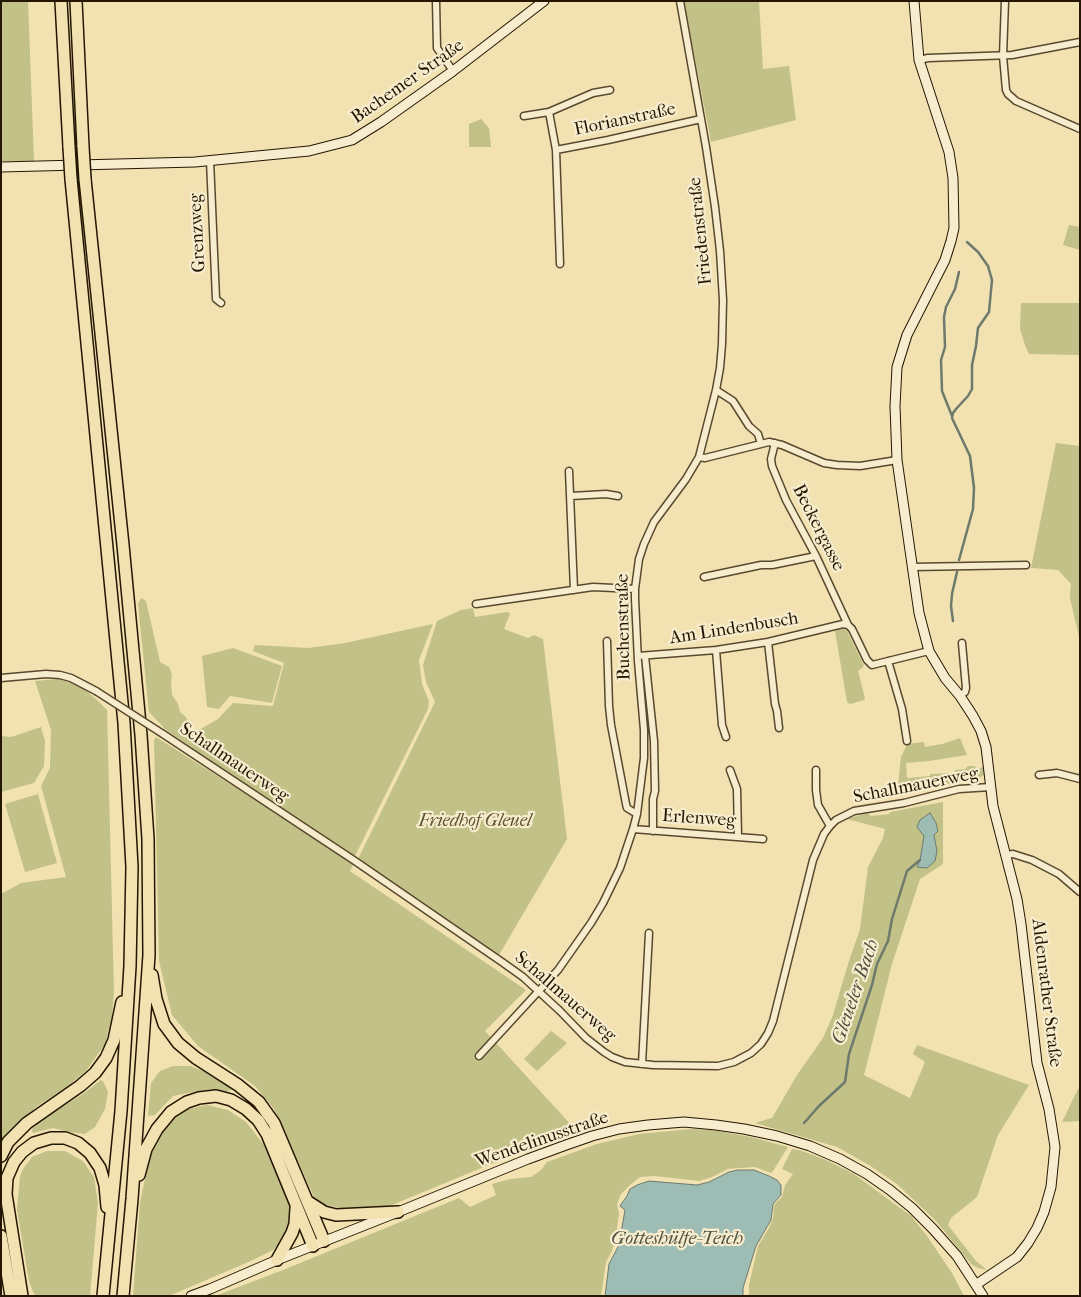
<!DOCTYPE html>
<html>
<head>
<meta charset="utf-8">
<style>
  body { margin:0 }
  #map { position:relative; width:1081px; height:1297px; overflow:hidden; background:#f2e2b2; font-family:"IM FELL French Canon",serif }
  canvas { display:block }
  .frame { position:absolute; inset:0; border:2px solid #241602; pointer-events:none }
</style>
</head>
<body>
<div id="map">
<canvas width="1081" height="1297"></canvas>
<div class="frame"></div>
</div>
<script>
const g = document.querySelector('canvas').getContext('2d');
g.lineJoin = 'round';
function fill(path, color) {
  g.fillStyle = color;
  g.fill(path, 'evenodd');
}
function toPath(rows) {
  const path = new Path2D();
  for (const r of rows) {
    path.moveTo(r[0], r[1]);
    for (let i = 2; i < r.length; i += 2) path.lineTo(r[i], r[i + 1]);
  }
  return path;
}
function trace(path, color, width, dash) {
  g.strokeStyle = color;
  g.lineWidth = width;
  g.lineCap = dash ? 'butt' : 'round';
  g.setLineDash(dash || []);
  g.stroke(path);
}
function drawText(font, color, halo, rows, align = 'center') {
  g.font = font + ' "IM FELL French Canon",serif';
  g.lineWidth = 4.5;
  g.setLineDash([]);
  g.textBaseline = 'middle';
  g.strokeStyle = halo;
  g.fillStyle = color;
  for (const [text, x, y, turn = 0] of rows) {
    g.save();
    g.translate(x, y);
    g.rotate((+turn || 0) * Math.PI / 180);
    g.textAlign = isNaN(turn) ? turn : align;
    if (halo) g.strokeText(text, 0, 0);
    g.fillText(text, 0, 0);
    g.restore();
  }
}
fill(toPath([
  [1,1,28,1,34,161,1,161],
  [684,1,759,1,763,69,789,66,796,120,711,142],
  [481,119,489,128,491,147,469,147,469,124],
  [1069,225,1080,227,1080,250,1063,245],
  [1021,303,1080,303,1080,355,1029,354,1025,345,1020,329],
  [1056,443,1080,446,1080,641,1070,598,1071,584,1058,570,1031,568],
  [141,598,146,601,160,662,169,667,172,674,171,682,172,695,178,704,180,712,186,717,191,730,199,730,218,719,233,703,273,706,284,663,253,651,255,645,308,648,345,643,433,624,419,660,422,684,429,701,428,709,355,856,196,751,166,730,149,712,138,604],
  [473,608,475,617,507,612,510,613,504,629,528,638,534,635,543,639,567,839,499,955,357,861,435,702,426,682,423,665,437,621,461,610],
  [843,628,847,631,864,666,858,671,865,698,864,700,850,704,847,702,835,631],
  [233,648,282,666,272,703,230,696,219,709,207,707,202,656],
  [58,679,80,686,96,699,107,710,114,993,112,1016,105,1044,86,1071,65,1088,36,1107,16,1125,1,1141,1,894,21,883,66,877,41,786,50,768,51,730,35,681],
  [41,727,45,741,44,766,34,783,1,792,1,736,11,737],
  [156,737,354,863,350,871,526,990,485,1031,574,1128,569,1133,553,1142,491,1164,387,1207,358,1209,341,1208,326,1205,314,1197,274,1109,255,1086,198,1046,172,1015,159,961,154,740],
  [960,738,967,755,929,761,906,763,907,778,930,776,930,774,954,773,955,770,965,769,968,766,974,766,978,769,983,767,985,774,981,777,897,795,901,757,907,744,924,742,925,747,942,744],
  [38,794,57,863,25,872,5,804],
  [943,802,943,864,920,879,892,964,864,1075,910,1098,925,1062,913,1054,917,1045,1029,1085,998,1135,977,1197,951,1218,948,1225,976,1261,987,1270,978,1268,971,1264,935,1220,897,1184,869,1165,837,1147,755,1123,772,1118,797,1075,823,1038,833,1015,848,964,860,929,868,867,883,838,885,829,847,819,867,813,871,816,889,814,890,812],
  [551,1031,567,1043,537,1071,524,1059],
  [173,1066,190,1066,208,1073,233,1089,226,1092,214,1089,193,1092,173,1096,155,1115,148,1116,151,1083,160,1071],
  [101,1080,103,1081,108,1092,105,1109,95,1127,85,1134,69,1132,53,1128,33,1133,32,1129,43,1119,83,1094],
  [1078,1089,1080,1089,1080,1121,1062,1122],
  [207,1105,228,1110,246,1122,264,1145,288,1200,290,1213,289,1226,282,1241,273,1250,253,1260,176,1293,168,1296,133,1296,140,1202,149,1160,158,1137,170,1121,184,1110],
  [691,1129,713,1130,751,1137,788,1147,773,1171,771,1173,755,1167,739,1168,728,1169,712,1177,699,1181,654,1176,640,1177,630,1185,621,1194,617,1204,619,1214,616,1235,612,1251,606,1262,601,1296,215,1296,283,1270,459,1198,470,1207,496,1195,492,1184,510,1179,531,1177,541,1170,547,1162,597,1144,639,1134],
  [792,1149,799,1150,824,1159,854,1174,911,1216,927,1236,952,1273,964,1296,749,1296,749,1285,758,1246,769,1228,773,1218,774,1205,782,1197,785,1185,793,1174,782,1169],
  [47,1151,65,1151,83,1161,94,1177,98,1203,90,1296,37,1296,33,1292,29,1281,17,1210,20,1176,23,1169,32,1157]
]), '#c1c188');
const water = toPath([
  [930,813,936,823,938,831,934,835,937,851,935,861,927,868,917,867,920,860,924,836,917,827,920,820,930,813],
  [738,1170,754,1170,769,1176,777,1180,781,1185,781,1195,773,1204,771,1220,756,1246,743,1288,743,1296,605,1296,609,1264,619,1245,625,1210,620,1206,627,1196,630,1189,637,1185,649,1181,697,1185,709,1182,729,1172,738,1170]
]);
fill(water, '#9dbcb3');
trace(water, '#6d7a6c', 1);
trace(toPath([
  [952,416,942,391,941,360,945,347,944,317,946,307,955,289,959,272],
  [959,560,973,509,974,488,970,456,952,418,953,413,956,409,968,396,972,389,972,365,976,346,978,328,989,312,992,280,988,266,978,252,967,242],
  [953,621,951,606,952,594,957,572],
  [804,1123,819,1106,845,1082,849,1054,872,985,877,964,888,941,892,919,907,871,920,860]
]), '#6d7a6c', 2.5);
const street = toPath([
  [436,1,437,48,453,71],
  [1005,1,1003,56,1006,90,1008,94,1016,101,1080,129],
  [919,60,928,58,1012,55,1080,42],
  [549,112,556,150,560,264],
  [524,116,549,112,593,93,610,90],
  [556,150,608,140,701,119],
  [210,160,216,299,221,303],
  [716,390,733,401,749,426,758,434,761,444],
  [775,443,771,459,772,466,786,500,816,556,848,625],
  [699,457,705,458,769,442,782,445,824,463,837,465,860,466,897,460],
  [569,471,574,590],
  [571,496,606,494,618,496],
  [912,567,1026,565],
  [704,577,761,565,772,565,816,556],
  [476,604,593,587,635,589],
  [607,641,609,706,611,725,626,804,627,808,637,814],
  [768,642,775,704,777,711,779,728],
  [716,650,722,725,726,737],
  [638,656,716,650,768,642,843,624,848,625,852,629,867,660,872,665,929,651],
  [645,656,654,741,655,791,653,799,653,831],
  [888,661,902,709,907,741],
  [1,678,46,674,60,675,71,678,96,691],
  [960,696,965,692,966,688,962,643],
  [163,734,355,861,502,962,523,977,560,1011,586,1038,604,1052,612,1057,625,1062,653,1065,718,1066,734,1062,751,1053,761,1044,768,1033,773,1021,813,860,824,834,830,826,836,820,854,811,904,803,959,789,991,787],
  [730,770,737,789,738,836],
  [816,770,816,790,818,805,830,826],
  [1039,775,1057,773,1080,779],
  [633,829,763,839],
  [1006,855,1013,854,1032,860,1059,874,1080,892],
  [479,1056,558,970,591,923,603,903,620,868,633,829,637,814,644,758,644,730,638,661,635,599,635,589,639,559,644,544,654,522,686,479,699,457,716,390,720,368,722,344,723,300,720,251,715,207,706,147,680,1],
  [642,1064,649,933]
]);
const secondary = toPath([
  [914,1,919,60,949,152,953,178,954,228,951,241,945,260,907,335,897,367,895,406,897,460,919,613,929,651,945,678,960,696,973,716,981,731,986,747,993,806,1017,899,1021,924,1037,1063,1049,1109,1055,1147,1051,1187,1044,1212,1037,1228,1028,1243,1017,1257,977,1284],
  [1,167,195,162,309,151,352,140,381,122,453,71,544,1],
  [191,1296,210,1289,277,1260,398,1212,528,1159,566,1145,592,1136,619,1129,648,1125,684,1122,716,1125,744,1129,777,1136,810,1146,840,1159,867,1174,890,1190,912,1208,933,1229,957,1256,983,1296]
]);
const highway = toPath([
  [61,1,69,147],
  [76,1,83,147],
  [71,179,124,723,132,867,130,966,121,1111,103,1296],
  [85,179,123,545,141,735,148,839,149,955,132,1199,123,1296],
  [152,975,156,999,164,1024,178,1043,196,1058,238,1085,259,1102,274,1123,324,1241],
  [1,1156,8,1142,27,1123,80,1086,95,1073,106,1058,114,1040,122,1002],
  [139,1175,146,1149,157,1129,171,1112,187,1102,199,1098,216,1096,231,1100,246,1109,258,1120,267,1134,313,1246],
  [307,1201,324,1212,336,1215,398,1212],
  [1,1236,11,1296],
  [277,1260,292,1233,295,1224,296,1208],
  [22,1296,6,1194,7,1178,14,1162,22,1152,34,1143,51,1138,65,1138,78,1143,90,1153,100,1168,105,1185,107,1207]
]);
trace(street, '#58492e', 9);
trace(secondary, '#241602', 11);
trace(highway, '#241602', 14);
trace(street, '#f7eccd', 6);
trace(secondary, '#f7eccd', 9);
trace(highway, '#f2e2b2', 11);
const streetBridge = toPath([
  [96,691,163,734]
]);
const highwayBridge = toPath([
  [69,147,71,179],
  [83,147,85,179]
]);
trace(streetBridge, '#58492e', 9, []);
trace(highwayBridge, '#241602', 14, []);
trace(streetBridge, '#f7eccd', 6);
trace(highwayBridge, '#f2e2b2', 11);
drawText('18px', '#241602', '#f7eccd', [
  ["Bachemer Straße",408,82,-35],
  ["Florianstraße",625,120,-12],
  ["Friedenstraße",701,231,-96],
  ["Grenzweg",198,233,-93],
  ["Beckergasse",818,528,63],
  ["Buchenstraße",624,627,-91],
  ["Am Lindenbusch",734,629,-9],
  ["Schallmauerweg",234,763,34],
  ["Schallmauerweg",916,786,-11],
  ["Erlenweg",699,819,4],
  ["Aldenrather Straße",1046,993,83],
  ["Schallmauerweg",565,997,41],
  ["Wendelinusstraße",542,1140,-19]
]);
drawText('italic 18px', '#5b5231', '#f7eccd', [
  ["Friedhof Gleuel",475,822]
]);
drawText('italic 19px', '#4e5040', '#f7eccd', [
  ["Gleueler Bach",856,992,-71],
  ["Gotteshülfe-Teich",677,1239]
]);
</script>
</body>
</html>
